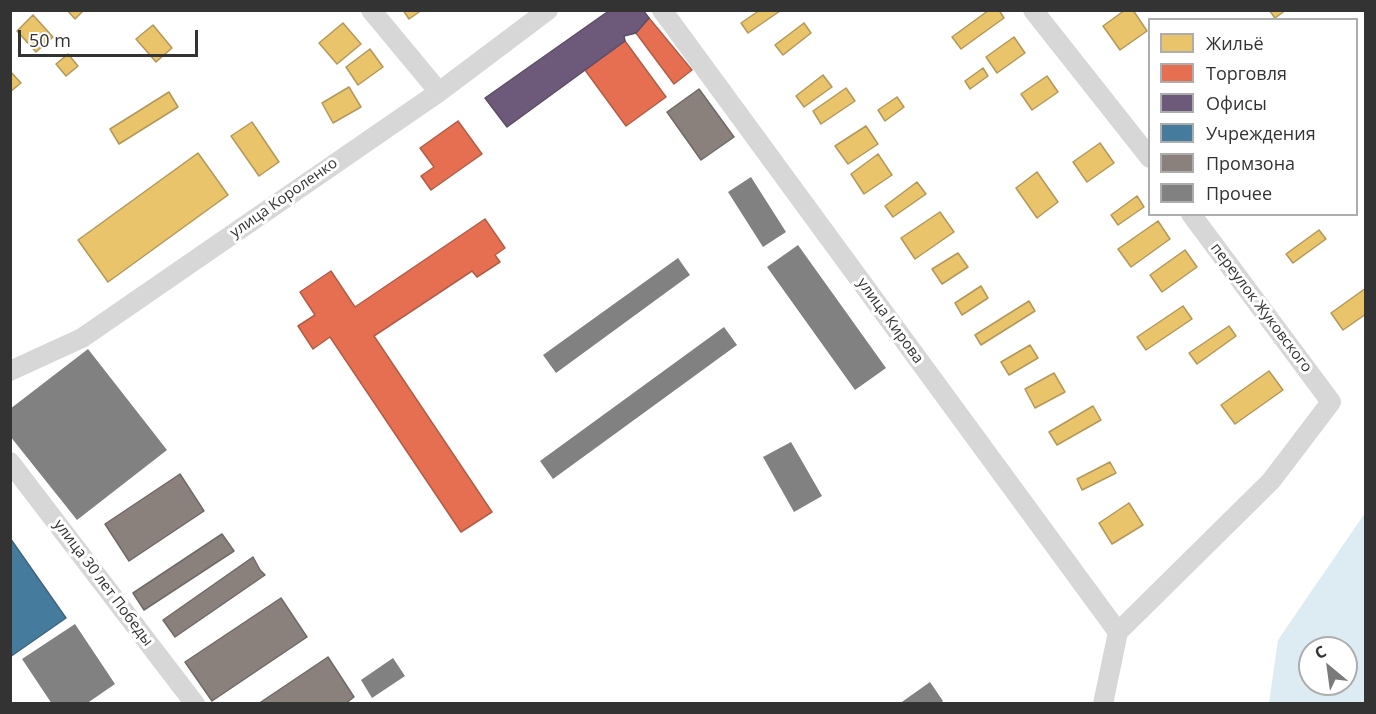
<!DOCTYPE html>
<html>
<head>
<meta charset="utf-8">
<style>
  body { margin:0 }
  #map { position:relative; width:1376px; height:714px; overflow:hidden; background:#fff; font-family:"Open Sans",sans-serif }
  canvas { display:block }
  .frame { position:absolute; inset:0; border:12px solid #333; pointer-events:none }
  .legend { position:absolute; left:1148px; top:18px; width:210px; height:198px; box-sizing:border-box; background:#fff; border:2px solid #adadad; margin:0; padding:8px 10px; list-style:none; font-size:18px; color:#333 }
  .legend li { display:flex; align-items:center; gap:12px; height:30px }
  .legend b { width:30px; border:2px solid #adadad }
  .north { position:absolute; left:1298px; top:636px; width:60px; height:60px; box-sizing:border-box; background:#fff; border:2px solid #adadad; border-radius:50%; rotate:331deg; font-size:16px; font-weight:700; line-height:24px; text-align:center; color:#333 }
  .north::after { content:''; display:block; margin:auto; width:21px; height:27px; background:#7a7a7a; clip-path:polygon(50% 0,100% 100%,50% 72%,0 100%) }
  .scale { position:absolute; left:18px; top:30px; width:180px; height:27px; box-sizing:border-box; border:3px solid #333; border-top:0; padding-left:8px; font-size:18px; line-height:21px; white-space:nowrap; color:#333; -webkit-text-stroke:4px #fff; paint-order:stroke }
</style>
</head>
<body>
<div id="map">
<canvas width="1376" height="714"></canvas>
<div class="frame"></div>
<ul class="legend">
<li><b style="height:16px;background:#e9c46a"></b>Жильё</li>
<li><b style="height:16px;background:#e76f51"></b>Торговля</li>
<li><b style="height:16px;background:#6d597a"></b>Офисы</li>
<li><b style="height:16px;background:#457b9d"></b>Учреждения</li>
<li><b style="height:16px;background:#8a817c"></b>Промзона</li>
<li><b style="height:16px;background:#818181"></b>Прочее</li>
</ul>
<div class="north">С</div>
<div class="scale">50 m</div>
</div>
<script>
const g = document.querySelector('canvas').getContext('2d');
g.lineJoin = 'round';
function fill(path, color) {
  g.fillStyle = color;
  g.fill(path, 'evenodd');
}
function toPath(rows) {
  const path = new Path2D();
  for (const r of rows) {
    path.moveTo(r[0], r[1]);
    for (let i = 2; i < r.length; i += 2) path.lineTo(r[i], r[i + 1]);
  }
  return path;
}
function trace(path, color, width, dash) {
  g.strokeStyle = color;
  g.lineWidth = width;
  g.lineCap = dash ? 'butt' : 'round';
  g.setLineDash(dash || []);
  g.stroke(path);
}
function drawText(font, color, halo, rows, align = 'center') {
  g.font = font + ' "Open Sans",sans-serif';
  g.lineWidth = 6;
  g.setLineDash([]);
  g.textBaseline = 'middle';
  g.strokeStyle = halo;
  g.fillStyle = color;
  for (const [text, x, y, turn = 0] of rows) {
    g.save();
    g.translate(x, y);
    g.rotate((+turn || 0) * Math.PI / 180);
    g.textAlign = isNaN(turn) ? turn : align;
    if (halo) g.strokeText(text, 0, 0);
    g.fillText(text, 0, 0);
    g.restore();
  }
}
fill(toPath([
  [1365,513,1365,703,1269,703,1278,640],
  [1310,648,1346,648,1346,684,1310,684]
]), '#ddebf3');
const homes = toPath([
  [67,10,84,10,75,19,67,10],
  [403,10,422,10,409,19,403,10],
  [760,10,780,11,748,33,741,23,760,10],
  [989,10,999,10,1004,18,961,49,952,37,989,10],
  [1125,10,1133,10,1147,31,1120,50,1103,26,1125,10],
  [1269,10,1286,10,1275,18,1269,10],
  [33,15,53,37,36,52,17,31,33,15],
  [343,23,361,44,337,64,319,43,343,23],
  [804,23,811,33,783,55,775,45,804,23],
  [153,25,172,48,156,62,136,39,153,25],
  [1014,37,1025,53,997,73,986,57,1014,37],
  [370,49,383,67,358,85,346,67,370,49],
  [68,54,78,66,66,76,56,64,68,54],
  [983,68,988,76,970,89,965,81,983,68],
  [10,71,21,83,10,92,10,71],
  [823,75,832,87,804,107,796,96,823,75],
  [1047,76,1058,92,1032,110,1021,94,1047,76],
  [349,87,361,107,333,123,322,103,349,87],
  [846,88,855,101,821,124,813,111,846,88],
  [169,92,178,107,119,144,110,129,169,92],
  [897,97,904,107,885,121,878,110,897,97],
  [252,122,279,162,259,176,231,136,252,122],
  [866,126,878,144,848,164,835,146,866,126],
  [1100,143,1114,163,1087,182,1073,162,1100,143],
  [198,153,228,195,108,282,78,240,198,153],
  [878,154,892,175,864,194,851,174,878,154],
  [1037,172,1058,202,1037,218,1016,188,1037,172],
  [917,182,926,194,893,217,885,206,917,182],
  [1137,196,1144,207,1118,225,1111,215,1137,196],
  [940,212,954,232,915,259,901,238,940,212],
  [1158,221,1170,239,1131,267,1118,249,1158,221],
  [1319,230,1326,239,1293,263,1286,254,1319,230],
  [1185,250,1197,267,1162,292,1150,275,1185,250],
  [958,253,968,267,942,284,932,269,958,253],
  [981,286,988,298,962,315,955,303,981,286],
  [1366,288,1366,314,1343,330,1331,313,1366,288],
  [1029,301,1035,311,981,345,975,335,1029,301],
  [1183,306,1192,319,1146,350,1137,337,1183,306],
  [1229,326,1236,336,1197,364,1189,353,1229,326],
  [1030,345,1038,358,1009,375,1001,362,1030,345],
  [1269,371,1283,390,1235,424,1221,405,1269,371],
  [1054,373,1065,392,1035,408,1025,389,1054,373],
  [1093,406,1101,420,1057,445,1049,432,1093,406],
  [1110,462,1116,473,1082,490,1077,479,1110,462],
  [1129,503,1143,525,1112,544,1099,523,1129,503]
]);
fill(homes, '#e9c46a');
trace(homes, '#b2985a', 1.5);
const shops = toPath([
  [649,18,692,70,674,84,636,33,649,18],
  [625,41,666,97,626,126,585,70,625,41],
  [458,121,482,154,431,190,421,176,434,167,420,148,458,121],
  [485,219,505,248,495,255,500,262,477,277,472,271,374,336,492,512,461,532,330,337,313,349,298,326,315,315,300,292,331,271,355,307,485,219]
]);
fill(shops, '#e76f51');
trace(shops, '#b15d48', 1.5);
const offices = toPath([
  [610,10,643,10,649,18,636,33,624,36,625,41,507,127,485,98,610,10]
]);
fill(offices, '#6d597a');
trace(offices, '#5c4e65', 1.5);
const public = toPath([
  [10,538,66,618,10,657,10,538]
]);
fill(public, '#457b9d');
trace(public, '#40657d', 1.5);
const industry = toPath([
  [699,89,734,137,701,160,667,112,699,89],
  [180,474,204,511,129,561,105,524,180,474],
  [222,534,234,551,144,610,133,593,222,534],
  [253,557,260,570,265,575,175,637,163,620,253,557],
  [281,598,307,637,212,701,185,662,281,598],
  [328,657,354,697,345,704,258,704,328,657]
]);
fill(industry, '#8a817c');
trace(industry, '#706a66', 1.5);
fill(toPath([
  [751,177,786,232,763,247,728,192],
  [798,245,886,368,855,390,767,267],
  [678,258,690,275,556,373,543,355],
  [724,327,737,345,553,479,540,461],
  [88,349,167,450,77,520,10,436,10,409],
  [791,442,822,496,794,512,763,457],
  [75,624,115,684,86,704,52,704,22,659],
  [393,658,405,676,372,698,361,680],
  [930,682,943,701,940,704,899,704]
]), '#818181');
trace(toPath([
  [371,10,439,92],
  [662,10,1118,632],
  [1033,10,1150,158],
  [10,371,82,338,439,92,548,10],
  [10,462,195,704],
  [1103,704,1118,632,1271,481,1331,402,1191,214]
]), '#d7d7d7', 20);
drawText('15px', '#333', '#fff', [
  ["улица Короленко",284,198,-35],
  ["переулок Жуковского",1261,308,53],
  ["улица Кирова",890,321,54],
  ["улица 30 лет Победы",103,583,53]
]);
</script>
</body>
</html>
